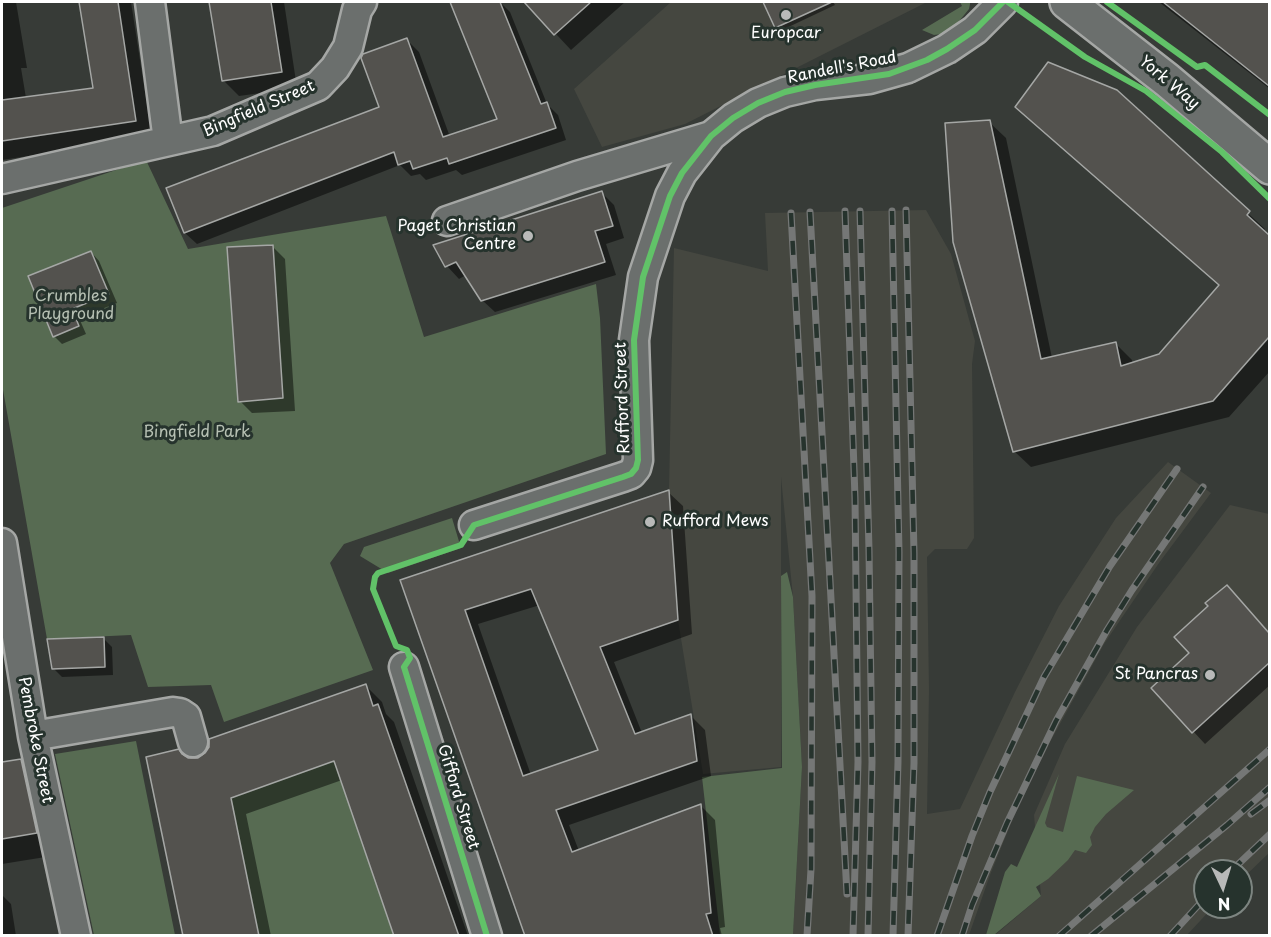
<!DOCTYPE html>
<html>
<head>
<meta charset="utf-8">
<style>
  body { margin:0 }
  #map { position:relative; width:1271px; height:937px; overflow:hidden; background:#373b37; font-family:"Playpen Sans",sans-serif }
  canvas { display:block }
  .frame { position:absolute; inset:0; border:3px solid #fff; pointer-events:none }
  .north { position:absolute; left:1193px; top:859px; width:60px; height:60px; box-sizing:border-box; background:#26332d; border:2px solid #7d8581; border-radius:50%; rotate:176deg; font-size:16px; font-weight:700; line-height:24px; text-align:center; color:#fff }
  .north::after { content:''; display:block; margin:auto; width:21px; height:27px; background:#b9bab9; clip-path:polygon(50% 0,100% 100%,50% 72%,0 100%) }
</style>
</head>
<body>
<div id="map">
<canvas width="1271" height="937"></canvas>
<div class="frame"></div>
<div class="north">N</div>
</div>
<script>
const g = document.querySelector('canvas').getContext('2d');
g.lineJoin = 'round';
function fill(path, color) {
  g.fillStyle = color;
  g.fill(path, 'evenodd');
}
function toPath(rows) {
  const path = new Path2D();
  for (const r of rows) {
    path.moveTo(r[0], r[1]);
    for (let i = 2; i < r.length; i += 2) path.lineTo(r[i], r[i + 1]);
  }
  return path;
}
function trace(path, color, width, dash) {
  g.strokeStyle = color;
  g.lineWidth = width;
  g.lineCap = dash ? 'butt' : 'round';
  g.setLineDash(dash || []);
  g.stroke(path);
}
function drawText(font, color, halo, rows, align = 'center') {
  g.font = font + ' "Playpen Sans",sans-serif';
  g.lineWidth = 6;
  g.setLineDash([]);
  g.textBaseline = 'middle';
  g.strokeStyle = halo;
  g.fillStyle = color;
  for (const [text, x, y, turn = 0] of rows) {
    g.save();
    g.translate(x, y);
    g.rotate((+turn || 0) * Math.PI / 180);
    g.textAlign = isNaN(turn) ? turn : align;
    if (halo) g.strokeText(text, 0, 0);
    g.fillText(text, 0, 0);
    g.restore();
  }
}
fill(toPath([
  [671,2,927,2,685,124,602,147,574,89],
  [926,210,951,254,975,341,972,364,974,538,967,549,935,549,927,557,929,690,927,814,960,809,1015,692,1059,606,1116,518,1168,462,1211,493,1159,563,1104,644,1050,742,1018,806,990,875,969,935,793,935,802,767,793,597,781,477,781,767,703,774,678,620,669,490,674,248,768,271,765,213],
  [1230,505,1269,514,1269,853,1241,880,1241,871,1205,871,1205,907,1213,907,1187,935,994,936,1041,896,1034,815,1065,744,1137,627]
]), '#454740');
fill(toPath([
  [960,2,970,2,970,4,969,9,956,25,942,34,934,35,922,30,962,6],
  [146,160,188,249,386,216,424,337,596,284,600,318,606,454,344,544,330,563,373,670,224,722,211,685,148,687,131,635,47,639,2,384,2,208],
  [452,518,461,548,388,573,360,556,364,547],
  [787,572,793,597,802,767,793,935,720,935,702,777,782,768,781,576],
  [136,741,175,935,94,935,55,754],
  [334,761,394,935,259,935,231,798],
  [1059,774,1045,823,1047,827,1063,832,1077,776,1134,790,1106,814,1095,827,1090,837,1092,845,1086,853,1075,850,1068,860,1048,879,1036,887,1041,896,994,935,986,935,1005,872,1011,864,1017,867]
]), '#576b52');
fill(toPath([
  [2,2,16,2,27,68,21,68,26,98,95,89,80,2,131,2,152,137,2,160],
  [211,2,284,2,297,88,239,96,223,80],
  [455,2,500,2,510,12,547,104,558,115,566,140,462,175,456,170,426,180,420,174,411,176,400,165,197,244,185,233,380,108,407,40,419,52,450,137,499,120,452,3],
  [526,2,625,2,571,50],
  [764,2,833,2,835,5,780,31,777,27],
  [1159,2,1270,2,1270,89],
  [1116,91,1265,229,1263,231,1270,237,1270,371,1229,417,1031,467,1014,451,989,122,1006,138,1052,358,1116,344,1132,360,1133,364,1160,356,1220,286],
  [601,192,614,205,624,238,606,244,616,275,495,312,482,300,466,275,459,279,447,266,435,245],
  [272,246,285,259,295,411,252,413,240,401],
  [91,252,99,261,117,303,79,318,86,334,62,344,54,336],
  [668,492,683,506,692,634,614,662,642,733,691,716,705,730,711,776,569,825,579,851,701,806,715,820,725,927,720,928,722,936,526,936,402,581],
  [540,605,600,751,531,775,478,624],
  [1238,599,1270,634,1270,685,1205,744,1153,688,1191,653],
  [103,638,112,647,113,675,62,677,54,669],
  [366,686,382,702,386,714,394,722,468,936,396,936,342,780,246,814,271,936,185,936,188,759,198,759],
  [20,760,43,782,58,855,2,864,2,764],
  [2,895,11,904,16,936,2,936]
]), '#0007');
const building = toPath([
  [79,2,118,2,136,121,2,141,2,100,93,88,79,2],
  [209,2,271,2,282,72,222,81,209,2],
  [450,2,500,2,541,104,547,102,556,128,449,164,447,158,413,169,410,161,398,165,394,152,184,233,166,188,379,107,361,58,363,54,407,38,443,137,497,119,450,2],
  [524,2,591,2,554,35,524,2],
  [763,2,832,2,775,28,763,2],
  [1163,2,1269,2,1269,86,1163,2],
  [1048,62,1117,90,1250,211,1247,215,1269,235,1269,337,1213,401,1013,452,953,242,945,123,990,120,1041,359,1116,342,1121,366,1159,354,1219,285,1015,107,1048,62],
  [602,191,613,226,595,231,605,262,481,301,456,262,445,267,433,245,602,191],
  [273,245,283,398,238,402,227,247,273,245],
  [91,251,109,294,72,309,79,326,53,337,28,276,91,251],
  [669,490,678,620,600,647,635,734,691,714,697,761,556,810,572,852,701,804,711,913,706,914,713,936,525,936,400,580,669,490],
  [531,589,598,750,523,776,465,610,531,589],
  [1227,585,1269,633,1269,663,1192,733,1151,688,1189,653,1174,637,1208,606,1205,603,1227,585],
  [104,637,105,667,52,669,47,639,104,637],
  [366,684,373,706,378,704,459,936,394,936,334,761,231,798,259,936,183,936,146,757,179,749,182,754,188,758,198,758,205,753,209,747,209,739,366,684],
  [21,759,37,833,2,839,2,762,21,759]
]);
fill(building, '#53524e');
trace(building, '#a5a7a5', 1.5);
const street = toPath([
  [150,2,168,141],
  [2,179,213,131,318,86,335,68,348,47,357,10,362,2],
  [447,221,577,176,711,136,733,118,758,103,785,92,815,85,869,79,908,68,947,49,975,30,1003,2],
  [474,525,623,477,631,474,636,468,638,460,634,340,643,277,670,196,682,173,711,136],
  [2,543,33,736,76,936],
  [404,667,487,936],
  [33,736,173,712,180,713,186,717,193,742]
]);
const primary = toPath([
  [1067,2,1167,80,1270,167]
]);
trace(street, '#a5a7a5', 33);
trace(primary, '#a5a7a5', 38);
trace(street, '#6b6f6d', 28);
trace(primary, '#6b6f6d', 33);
const rail = toPath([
  [906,210,914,553,914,763,908,936],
  [845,211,855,498,858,762,853,936],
  [860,211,869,550,872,762,868,936],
  [892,211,899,552,898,762,893,936],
  [810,212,847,894],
  [791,213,812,596,811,869,807,936],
  [1251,814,1270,800],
  [1231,871,1270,834],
  [937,936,972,836,990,792,1044,677,1110,566,1177,469],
  [962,936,972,905,1007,823,1056,721,1107,630,1132,590,1203,487],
  [1059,936,1270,749],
  [1091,936,1227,825,1270,787],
  [1170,936,1205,898]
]);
trace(rail, '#757776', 7);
trace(rail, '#26332d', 4.5, [14]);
trace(toPath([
  [1008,2,1085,57,1146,91,1222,152,1270,199],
  [1107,2,1197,67,1205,65,1270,115],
  [404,667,410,658,407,650,396,646,373,589,375,577,378,573,461,545,474,525,623,477,631,474,636,468,638,460,634,340,643,277,670,196,682,173,711,136,733,118,758,103,785,92,815,85,889,74,927,60,947,49,975,30,1003,2],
  [404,667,487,936]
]), '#61c268', 6);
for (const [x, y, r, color] of [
  [786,15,6,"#b9bab9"],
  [528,236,6,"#b9bab9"],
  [650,522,6,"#b9bab9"],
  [1210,675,6,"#b9bab9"]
]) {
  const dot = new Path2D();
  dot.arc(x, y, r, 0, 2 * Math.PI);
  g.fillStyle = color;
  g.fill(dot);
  trace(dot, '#26332d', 2);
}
drawText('16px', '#fff', '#26332d', [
  ["Europcar",786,34,"center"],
  ["Paget Christian",516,227],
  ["Centre",516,245],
  ["Rufford Mews",662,522,"left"],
  ["St Pancras",1198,675]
], 'right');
drawText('16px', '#fff', '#26332d', [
  ["Randell's Road",842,68,-11],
  ["York Way",1169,83,40],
  ["Bingfield Street",259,109,-23],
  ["Rufford Street",623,398,-92],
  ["Pembroke Street",35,740,79],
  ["Gifford Street",458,797,73]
]);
drawText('16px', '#b6c0b3', '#26332d', [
  ["Crumbles",71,297],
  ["Playground",71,315],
  ["Bingfield Park",197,433]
]);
</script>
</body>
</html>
